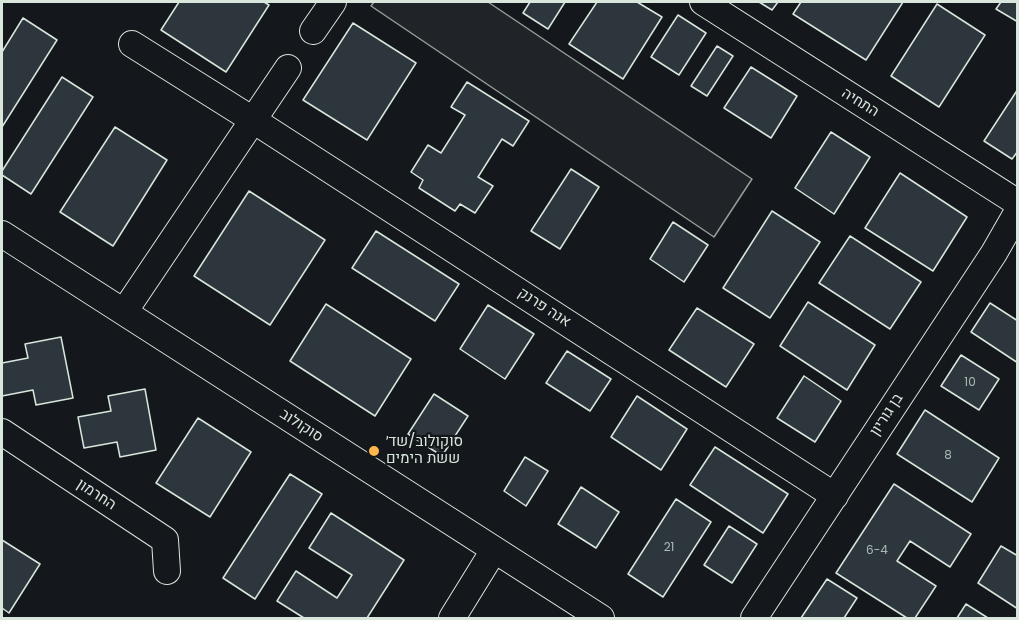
<!DOCTYPE html>
<html>
<head>
<meta charset="utf-8">
<style>
  body { margin:0 }
  #map { position:relative; width:1019px; height:620px; overflow:hidden; background:#14181c; font-family:Poppins,sans-serif }
  canvas { display:block }
  .frame { position:absolute; inset:0; border:3px solid #d8e6dc; pointer-events:none }
</style>
</head>
<body>
<div id="map">
<canvas width="1019" height="620"></canvas>
<div class="frame"></div>
</div>
<script>
const g = document.querySelector('canvas').getContext('2d');
g.lineJoin = 'round';
function fill(path, color) {
  g.fillStyle = color;
  g.fill(path, 'evenodd');
}
function toPath(rows) {
  const path = new Path2D();
  for (const r of rows) {
    path.moveTo(r[0], r[1]);
    for (let i = 2; i < r.length; i += 2) path.lineTo(r[i], r[i + 1]);
  }
  return path;
}
function trace(path, color, width, dash) {
  g.strokeStyle = color;
  g.lineWidth = width;
  g.lineCap = dash ? 'butt' : 'round';
  g.setLineDash(dash || []);
  g.stroke(path);
}
function drawText(font, color, halo, rows, align = 'center') {
  g.font = font + ' Poppins,Heebo,sans-serif';
  g.lineWidth = 4.5;
  g.setLineDash([]);
  g.textBaseline = 'middle';
  g.strokeStyle = halo;
  g.fillStyle = color;
  for (const [text, x, y, turn = 0] of rows) {
    g.save();
    g.translate(x, y);
    g.rotate((+turn || 0) * Math.PI / 180);
    g.textAlign = isNaN(turn) ? turn : align;
    if (halo) g.strokeText(text, 0, 0);
    g.fillText(text, 0, 0);
    g.restore();
  }
}
const green = toPath([
  [374,2,488,2,752,179,714,237,371,6,374,2]
]);
fill(green, '#202428');
trace(green, '#939e99', 1.5);
const building = toPath([
  [179,2,264,2,269,5,226,72,161,30,179,2],
  [530,2,565,2,548,29,523,13,530,2],
  [597,2,637,2,662,17,623,79,569,44,597,2],
  [759,2,778,2,772,10,759,2],
  [801,2,903,2,866,60,793,14,801,2],
  [1001,2,1018,2,1018,22,996,9,1001,2],
  [937,4,985,35,939,107,891,76,937,4],
  [678,15,706,33,679,75,651,57,678,15],
  [23,18,57,40,2,127,2,52,23,18],
  [353,23,416,63,367,140,303,100,353,23],
  [717,46,733,56,707,96,691,86,717,46],
  [751,67,797,96,771,138,724,108,751,67],
  [62,77,93,97,31,194,2,175,2,171,62,77],
  [467,82,529,121,513,146,502,139,478,177,493,186,475,213,460,204,455,211,419,188,423,180,411,172,428,145,441,153,465,115,451,107,467,82],
  [1018,89,1018,151,1012,159,984,141,1018,89],
  [115,127,167,160,113,246,60,212,115,127],
  [831,132,870,157,834,214,795,188,831,132],
  [571,169,599,187,560,249,531,231,571,169],
  [900,173,967,217,933,271,865,228,900,173],
  [249,191,325,240,270,325,194,276,249,191],
  [772,211,820,242,770,318,723,288,772,211],
  [673,222,708,245,684,282,650,259,673,222],
  [376,231,459,284,435,321,352,268,376,231],
  [850,236,921,282,890,329,819,283,850,236],
  [808,302,875,345,847,390,780,346,808,302],
  [990,303,1018,321,1018,363,971,332,990,303],
  [326,304,411,359,375,416,290,361,326,304],
  [488,305,534,334,505,379,460,349,488,305],
  [697,308,754,344,726,387,669,350,697,308],
  [61,337,73,398,36,405,33,390,2,396,2,363,28,358,25,344,61,337],
  [567,351,611,379,590,411,546,383,567,351],
  [961,355,999,379,979,410,941,386,961,355],
  [804,376,841,401,815,442,777,418,804,376],
  [145,389,156,450,120,457,117,442,84,448,78,417,111,411,108,396,145,389],
  [434,394,468,416,442,456,408,434,434,394],
  [637,396,687,429,661,470,611,437,637,396],
  [925,410,999,458,972,502,897,454,925,410],
  [198,418,251,452,210,517,156,483,198,418],
  [715,447,788,494,763,533,690,485,715,447],
  [525,457,548,471,526,506,504,491,525,457],
  [290,474,322,494,255,599,223,578,290,474],
  [894,484,971,534,950,567,910,541,897,561,936,586,915,618,907,618,836,573,894,484],
  [581,487,619,512,596,548,558,524,581,487],
  [676,499,711,522,663,597,628,574,676,499],
  [331,513,404,560,367,618,304,618,277,601,296,571,337,598,352,575,309,548,331,513],
  [729,526,757,544,732,583,704,565,729,526],
  [2,540,40,564,9,613,2,608,2,540],
  [1001,546,1018,556,1018,609,978,583,1001,546],
  [827,579,857,598,844,618,801,618,827,579],
  [966,604,988,618,957,618,966,604]
]);
fill(building, '#2c363c');
trace(building, '#d8e6dc', 1.5);
const minor = toPath([
  [703,2,1018,203],
  [313,31,333,2],
  [132,44,253,120,835,496],
  [2,234,601,618],
  [124,312,288,68],
  [2,432,165,540,167,571],
  [452,618,494,550],
  [754,618,994,253,1018,211]
]);
trace(minor, '#d8e6dc', 28);
trace(minor, '#14181c', 26);
for (const [x, y, r, color] of [
  [374,451,6,"#ffb74d"]
]) {
  const dot = new Path2D();
  dot.arc(x, y, r, 0, 2 * Math.PI);
  g.fillStyle = color;
  g.fill(dot);
  trace(dot, '#14181c', 2);
}
drawText('12px', '#adbab4', null, [
  ["10",970,383],
  ["8",948,456],
  ["21",669,548],
  ["6-4",877,551]
]);
drawText('15px', '#d8e6dc', '#14181c', [
  ["התחיה",860,103,32],
  ["אנה פרנק",544,308,33],
  ["בן גוריון",887,415,-57],
  ["סוקולוב",301,426,33],
  ["החרמון",96,495,33]
]);
drawText('15px', '#d8e6dc', '#14181c', [
  ["סוקולוב/שד׳",386,442],
  ["ששת הימים",386,459]
], 'left');
</script>
</body>
</html>
